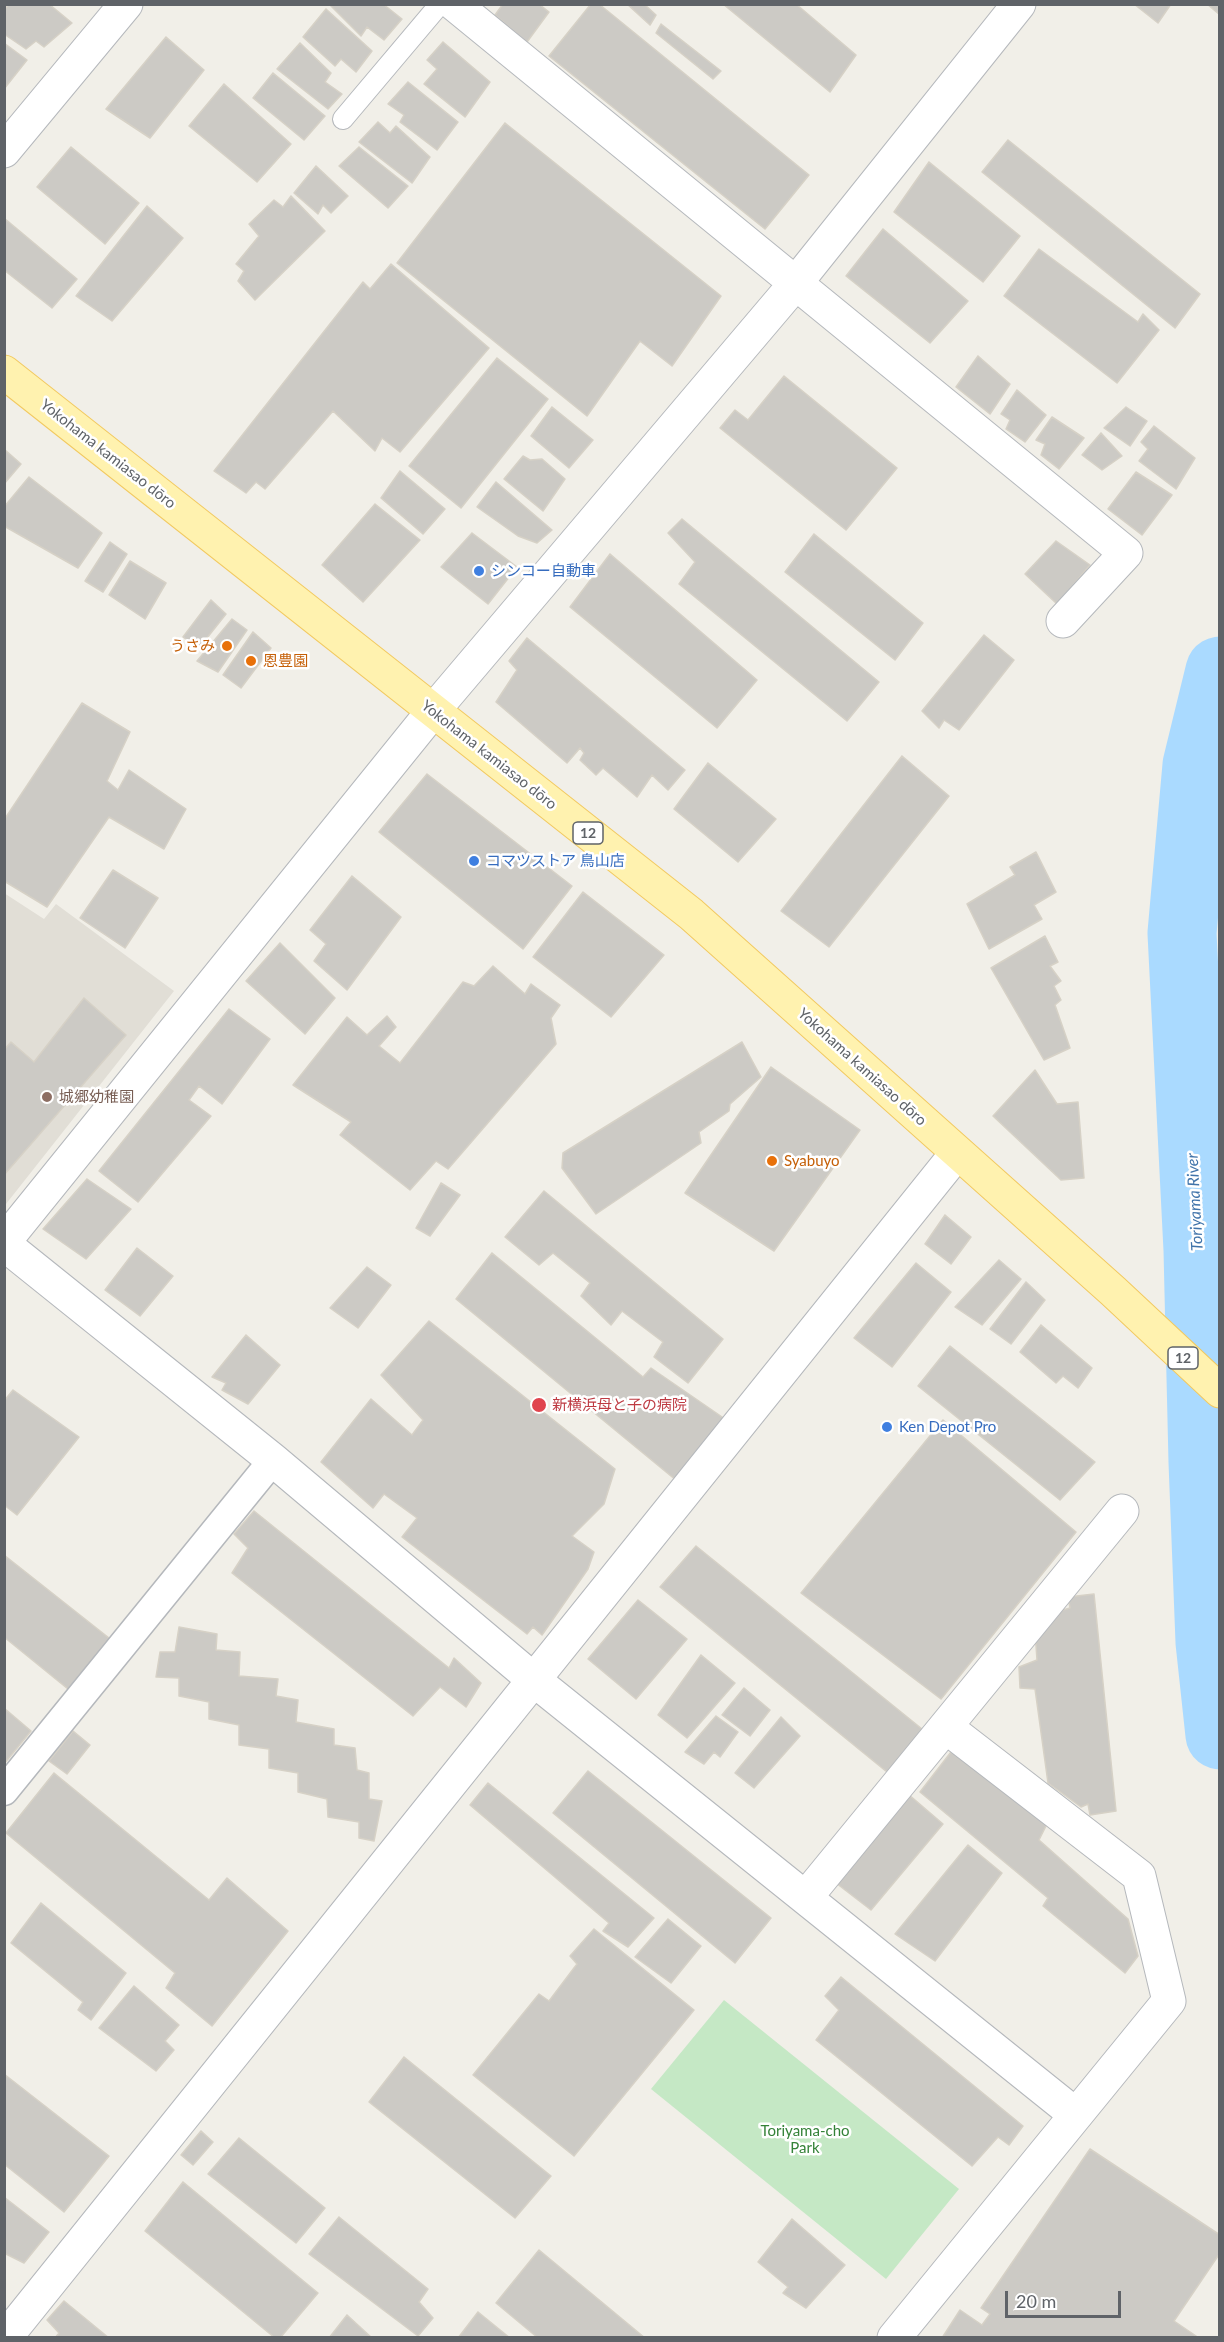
<!DOCTYPE html>
<html>
<head>
<meta charset="utf-8">
<style>
  body { margin:0 }
  #map { position:relative; width:1224px; height:2342px; overflow:hidden; background:#f1efe8; font-family:Lato,sans-serif }
  canvas { display:block }
  .frame { position:absolute; inset:0; border:6px solid #5f6368; pointer-events:none }
  .scale { position:absolute; left:1005px; top:2291px; width:116px; height:27px; box-sizing:border-box; border:3px solid #5f6368; border-top:0; padding-left:8px; font-size:18px; line-height:21px; white-space:nowrap; color:#5f6368; -webkit-text-stroke:4px #fff; paint-order:stroke }
</style>
</head>
<body>
<div id="map">
<canvas width="1224" height="2342"></canvas>
<div class="frame"></div>
<div class="scale">20 m</div>
</div>
<script>
const g = document.querySelector('canvas').getContext('2d');
g.lineJoin = 'round';
function fill(path, color) {
  g.fillStyle = color;
  g.fill(path, 'evenodd');
}
function toPath(rows) {
  const path = new Path2D();
  for (const r of rows) {
    path.moveTo(r[0], r[1]);
    for (let i = 2; i < r.length; i += 2) path.lineTo(r[i], r[i + 1]);
  }
  return path;
}
function trace(path, color, width, dash) {
  g.strokeStyle = color;
  g.lineWidth = width;
  g.lineCap = dash ? 'butt' : 'round';
  g.setLineDash(dash || []);
  g.stroke(path);
}
function drawText(font, color, halo, rows, align = 'center') {
  g.font = font + ' Lato,"Noto Sans JP",sans-serif';
  g.lineWidth = 5;
  g.setLineDash([]);
  g.textBaseline = 'middle';
  g.strokeStyle = halo;
  g.fillStyle = color;
  for (const [text, x, y, turn = 0] of rows) {
    g.save();
    g.translate(x, y);
    g.rotate((+turn || 0) * Math.PI / 180);
    g.textAlign = isNaN(turn) ? turn : align;
    if (halo) g.strokeText(text, 0, 0);
    g.fillText(text, 0, 0);
    g.restore();
  }
}
fill(toPath([
  [4,893,44,919,56,904,174,991,6,1204]
]), '#e1ded6');
fill(toPath([
  [724,2000,959,2189,886,2279,651,2089]
]), '#c5e8c5');
trace(toPath([
  [1220,671,1197,765,1182,933,1198,1250,1203,1462,1210,1642,1220,1735]
]), '#aadaff', 69);
const building = toPath([
  [9,4,49,4,72,23,44,47,36,41,26,49,4,34,4,10,9,4],
  [329,4,383,4,402,19,384,40,367,27,361,36,329,4],
  [503,4,539,4,549,12,527,42,495,15,503,4],
  [591,4,599,4,809,175,765,229,549,56,591,4],
  [627,4,644,4,656,15,650,25,627,4],
  [723,4,796,4,856,55,830,92,723,4],
  [1134,4,1171,4,1158,23,1134,4],
  [1207,4,1220,4,1220,15,1207,4],
  [326,9,372,51,356,72,341,59,335,66,303,37,326,9],
  [661,24,721,71,713,79,656,33,661,24],
  [166,37,204,70,150,138,106,109,166,37],
  [443,42,490,82,465,117,424,84,437,69,427,60,443,42],
  [4,43,27,60,4,89,4,43],
  [300,43,331,73,325,82,342,94,328,109,277,69,300,43],
  [273,73,325,116,304,140,253,98,273,73],
  [408,82,458,122,437,150,400,122,404,115,388,104,408,82],
  [224,84,291,144,257,182,189,126,224,84],
  [378,122,390,133,396,126,430,157,412,183,359,142,378,122],
  [505,123,721,296,672,366,640,341,587,416,397,263,505,123],
  [1008,140,1200,294,1175,328,982,172,1008,140],
  [71,147,139,203,105,244,37,187,71,147],
  [359,147,408,186,388,208,339,166,359,147],
  [929,162,1020,236,983,282,894,212,929,162],
  [316,166,348,196,331,213,323,205,318,214,294,193,316,166],
  [291,196,325,231,255,300,238,281,244,271,236,264,259,236,249,224,274,200,283,207,291,196],
  [147,206,183,238,112,321,76,296,147,206],
  [4,218,77,279,52,308,4,270,4,218],
  [883,229,968,301,930,343,846,276,883,229],
  [1039,249,1138,322,1143,314,1159,330,1117,383,1004,296,1039,249],
  [391,264,489,348,400,452,382,438,375,451,333,411,265,489,256,482,246,493,214,471,363,282,370,289,391,264],
  [978,356,1010,384,990,414,956,387,978,356],
  [497,358,548,399,461,508,409,466,497,358],
  [784,376,897,468,846,530,720,428,735,410,748,420,784,376],
  [1017,390,1046,415,1025,442,1006,429,1010,420,1001,414,1017,390],
  [552,407,593,440,569,468,531,436,552,407],
  [1126,407,1147,421,1130,446,1104,428,1126,407],
  [1052,417,1084,438,1059,469,1041,455,1045,444,1036,440,1052,417],
  [1154,426,1195,458,1176,489,1139,461,1148,449,1141,442,1154,426],
  [1101,433,1122,456,1102,470,1082,455,1101,433],
  [4,449,21,464,4,484,4,449],
  [523,456,530,460,542,459,565,479,543,511,504,479,523,456],
  [400,471,445,509,423,534,381,498,400,471],
  [1136,472,1172,495,1142,535,1108,509,1136,472],
  [29,477,102,533,78,568,4,526,4,507,29,477],
  [496,482,552,530,537,543,518,536,477,507,496,482],
  [375,504,420,540,363,602,322,565,375,504],
  [682,519,879,682,847,721,679,584,695,562,668,533,682,519],
  [472,533,517,567,488,604,441,567,472,533],
  [814,534,923,623,895,660,785,572,814,534],
  [1056,541,1090,565,1057,604,1025,574,1056,541],
  [110,542,127,554,103,592,85,581,110,542],
  [610,554,757,680,717,728,570,607,610,554],
  [130,561,166,583,145,619,109,595,130,561],
  [211,600,226,614,199,648,183,637,211,600],
  [232,619,247,630,218,672,197,661,232,619],
  [253,632,271,648,241,688,223,675,253,632],
  [984,635,1014,660,959,730,944,720,939,728,922,711,984,635],
  [527,638,685,770,668,790,652,775,637,797,603,768,596,775,580,760,584,753,580,748,567,763,496,702,517,670,509,661,527,638],
  [82,703,130,732,107,781,118,790,129,770,186,809,164,849,109,817,47,907,4,881,4,820,82,703],
  [902,756,949,796,829,947,781,911,902,756],
  [708,763,776,819,738,862,674,809,708,763],
  [427,774,572,886,523,949,379,832,427,774],
  [1036,852,1056,892,1034,905,1042,919,989,949,967,904,1015,875,1010,867,1036,852],
  [113,870,158,898,125,948,80,918,113,870],
  [352,876,401,917,347,990,314,961,326,944,310,930,352,876],
  [583,892,664,955,611,1017,533,957,583,892],
  [1045,936,1058,962,1050,966,1061,981,1054,986,1061,1000,1055,1005,1070,1048,1044,1060,991,968,1045,936],
  [280,943,335,998,305,1034,246,981,280,943],
  [493,966,525,994,531,984,560,1005,551,1018,556,1044,448,1169,436,1161,410,1190,340,1135,351,1122,293,1085,347,1017,367,1035,387,1016,396,1027,379,1046,400,1063,463,982,474,986,493,966],
  [84,998,126,1035,4,1175,4,1050,11,1042,34,1062,84,998],
  [229,1009,270,1039,222,1104,199,1086,189,1100,211,1116,138,1202,99,1171,229,1009],
  [742,1042,761,1077,730,1104,729,1111,699,1132,701,1143,596,1214,562,1168,563,1153,742,1042],
  [771,1067,860,1130,774,1251,685,1193,771,1067],
  [1035,1070,1057,1104,1078,1102,1084,1178,1061,1180,993,1116,1035,1070],
  [87,1179,131,1209,86,1259,43,1229,87,1179],
  [441,1183,460,1195,430,1236,416,1228,441,1183],
  [544,1191,723,1339,688,1383,654,1357,663,1342,622,1311,611,1325,581,1296,590,1283,553,1253,539,1265,505,1237,544,1191],
  [945,1215,971,1237,951,1264,925,1244,945,1215],
  [137,1248,173,1276,140,1316,105,1290,137,1248],
  [492,1253,643,1377,651,1368,725,1419,677,1481,456,1299,492,1253],
  [999,1260,1021,1279,982,1325,955,1307,999,1260],
  [916,1263,951,1292,892,1367,854,1338,916,1263],
  [367,1267,391,1285,358,1328,330,1308,367,1267],
  [1026,1282,1045,1300,1011,1344,990,1329,1026,1282],
  [429,1321,615,1469,604,1504,572,1536,594,1552,588,1569,542,1635,533,1627,527,1634,402,1537,417,1518,384,1494,373,1508,321,1462,371,1399,412,1435,423,1420,381,1375,429,1321],
  [1041,1325,1092,1368,1078,1388,1063,1376,1056,1383,1020,1352,1041,1325],
  [246,1335,280,1365,248,1404,222,1390,226,1383,212,1377,246,1335],
  [950,1346,1095,1462,1060,1500,918,1386,950,1346],
  [13,1390,79,1437,17,1515,4,1505,4,1401,13,1390],
  [943,1420,1076,1532,941,1699,801,1593,943,1420],
  [254,1511,449,1668,454,1658,481,1683,466,1707,440,1687,413,1716,232,1573,248,1548,234,1534,254,1511],
  [696,1546,922,1729,887,1772,660,1587,696,1546],
  [4,1555,109,1638,68,1689,4,1637,4,1555],
  [1094,1594,1116,1811,1090,1815,1088,1804,1081,1807,1048,1783,1035,1689,1020,1688,1019,1667,1037,1660,1035,1631,1059,1611,1070,1608,1068,1597,1094,1594],
  [638,1600,687,1639,636,1699,588,1659,638,1600],
  [179,1627,217,1634,216,1650,240,1652,239,1676,278,1679,276,1696,298,1700,296,1722,334,1729,334,1745,355,1748,357,1770,369,1773,369,1799,382,1801,374,1841,359,1838,359,1822,328,1817,327,1799,298,1792,298,1773,269,1768,269,1749,239,1745,239,1725,209,1719,209,1702,179,1696,179,1678,156,1677,160,1652,175,1652,179,1627],
  [701,1655,735,1683,687,1738,658,1715,701,1655],
  [744,1688,770,1710,750,1736,722,1715,744,1688],
  [4,1708,31,1731,4,1764,4,1708],
  [716,1716,738,1732,720,1757,714,1752,704,1764,685,1752,716,1716],
  [781,1717,800,1736,754,1788,735,1773,781,1717],
  [73,1731,90,1745,67,1774,49,1761,73,1731],
  [951,1752,1047,1824,1039,1840,1128,1919,1138,1956,1125,1973,1043,1906,1048,1898,920,1792,951,1752],
  [588,1771,771,1918,735,1963,553,1813,588,1771],
  [54,1773,209,1900,227,1878,288,1931,212,2026,166,1988,175,1973,6,1833,54,1773],
  [488,1783,654,1918,628,1947,603,1931,609,1923,470,1805,488,1783],
  [908,1794,943,1824,871,1910,836,1883,908,1794],
  [968,1845,1002,1873,935,1961,895,1934,968,1845],
  [41,1903,126,1973,91,2020,78,2010,83,2002,11,1943,41,1903],
  [668,1919,701,1946,671,1983,635,1957,668,1919],
  [594,1929,694,2010,574,2156,473,2075,539,1994,549,2001,577,1964,570,1956,594,1929],
  [841,1977,1023,2126,1009,2145,998,2137,972,2166,816,2040,839,2010,825,1996,841,1977],
  [134,1986,179,2025,165,2041,174,2050,156,2071,99,2028,134,1986],
  [404,2057,551,2176,515,2218,369,2102,404,2057],
  [4,2074,109,2156,64,2212,4,2164,4,2074],
  [201,2131,213,2142,193,2165,181,2155,201,2131],
  [239,2138,325,2208,296,2243,208,2174,239,2138],
  [1090,2149,1220,2235,1220,2253,1174,2321,1199,2338,942,2338,960,2310,982,2325,990,2314,981,2308,1090,2149],
  [183,2182,318,2293,280,2338,275,2338,145,2231,183,2182],
  [4,2197,49,2232,24,2263,4,2253,4,2197],
  [339,2217,428,2289,419,2302,433,2318,418,2336,309,2254,339,2217],
  [792,2219,845,2265,806,2308,783,2293,788,2287,758,2262,792,2219],
  [539,2250,645,2338,538,2338,496,2303,539,2250],
  [64,2301,109,2338,55,2338,59,2333,47,2320,64,2301],
  [478,2312,510,2338,458,2338,478,2312],
  [347,2315,372,2338,329,2338,347,2315]
]);
fill(building, '#cccac5');
trace(building, '#d6d1c6', 1.5);
const service = toPath([
  [343,119,440,4]
]);
const pedestrian = toPath([
  [4,1791,273,1460]
]);
const minor = toPath([
  [454,4,1126,553,1063,621],
  [4,151,126,4],
  [4,1242,433,711,795,284,1019,4],
  [4,1244,273,1460,534,1680,1076,2115,894,2338],
  [946,1727,1139,1876,1169,2001,1076,2115],
  [806,1897,1122,1511],
  [5,2338,957,1153]
]);
const primary = toPath([
  [4,372,691,914,1113,1291,1220,1391]
]);
trace(service, '#b5b8bc', 22);
trace(pedestrian, '#b5b8bc', 31);
trace(minor, '#b5b8bc', 35);
trace(primary, '#f2c960', 35);
trace(service, '#fff', 20);
trace(pedestrian, '#fff', 28);
trace(minor, '#fff', 33);
trace(primary, '#fff2af', 33);
for (const [x, y, r, color] of [
  [479,571,6,"#3f7fe0"],
  [227,646,6,"#e8710a"],
  [251,661,6,"#e8710a"],
  [474,861,6,"#3f7fe0"],
  [47,1097,6,"#8d6e63"],
  [772,1161,6,"#e8710a"],
  [539,1405,8,"#e0444e"],
  [887,1427,6,"#3f7fe0"]
]) {
  const dot = new Path2D();
  dot.arc(x, y, r, 0, 2 * Math.PI);
  g.fillStyle = color;
  g.fill(dot);
  trace(dot, '#fff', 2);
}
for (const [x, y, w] of [
  [588,833,30],
  [1183,1358,30]
]) {
  const box = new Path2D();
  box.roundRect(x - w / 2, y - 11, w, 22, 4.5);
  g.fillStyle = '#fff';
  g.fill(box);
  trace(box, '#5f6368', 1.5);
}
drawText('bold 14px', '#5f6368', null, [
  ["12",588,833],
  ["12",1183,1358]
]);
drawText('15px', '#5f6368', '#fff', [
  ["Yokohama kamiasao dōro",108,454,38],
  ["Yokohama kamiasao dōro",489,755,38],
  ["Yokohama kamiasao dōro",862,1067,42]
]);
drawText('15px', '#366cbe', '#fff', [
  ["シンコー自動車",491,571],
  ["コマツストア 鳥山店",486,861],
  ["Ken Depot Pro",899,1427]
], 'left');
drawText('15px', '#c56008', '#fff', [
  ["うさみ",215,646,"right"],
  ["恩豊園",263,661],
  ["Syabuyo",784,1161]
], 'left');
drawText('15px', '#785e54', '#fff', [
  ["城郷幼稚園",59,1097]
], 'left');
drawText('15px', '#be3a42', '#fff', [
  ["新横浜母と子の病院",552,1405]
], 'left');
drawText('15px', '#348238', '#fff', [
  ["Toriyama-cho",805,2131],
  ["Park",805,2148]
]);
drawText('italic 16px', '#4174aa', '#fff', [
  ["Toriyama River",1195,1202,-93]
]);
</script>
</body>
</html>
